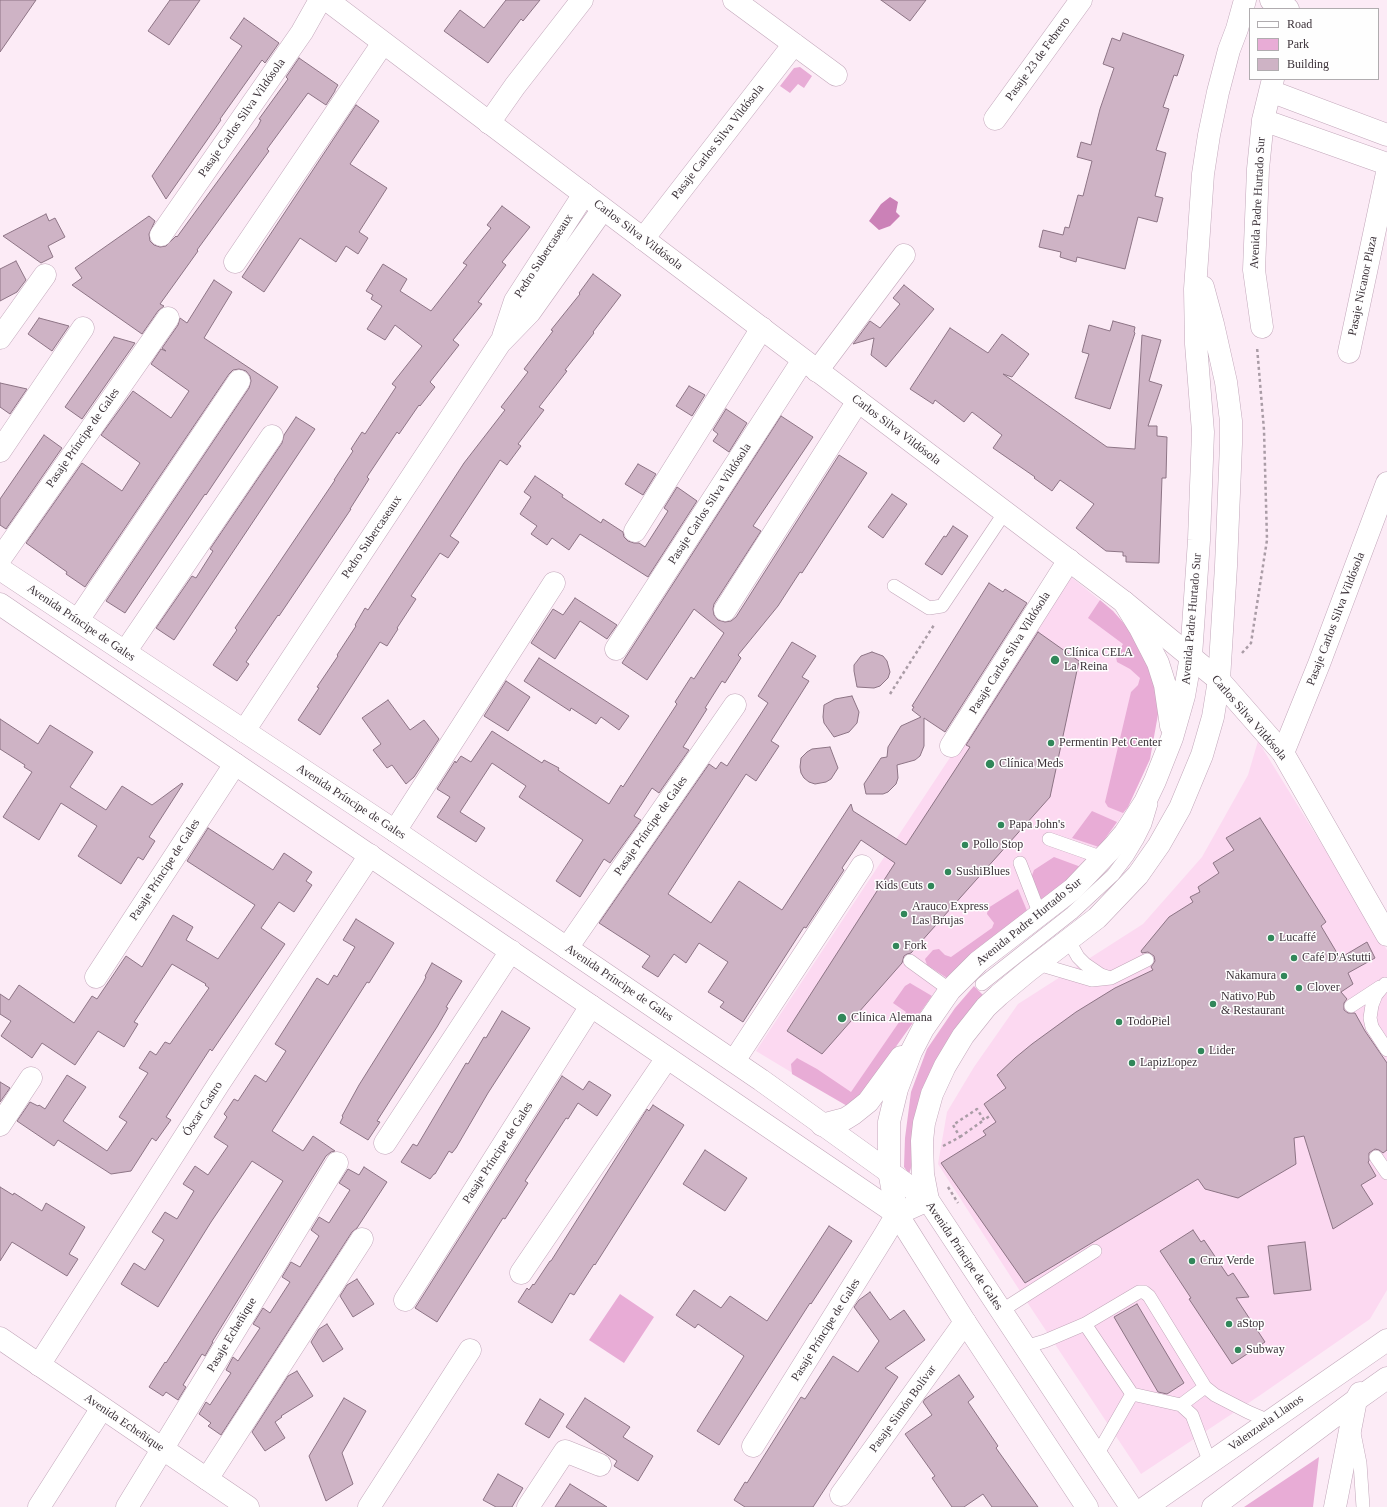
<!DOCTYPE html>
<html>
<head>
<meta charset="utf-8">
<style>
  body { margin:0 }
  #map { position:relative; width:1387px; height:1507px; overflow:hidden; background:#fcebf6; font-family:Georgia,serif }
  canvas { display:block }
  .legend { position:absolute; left:1249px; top:8px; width:130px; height:72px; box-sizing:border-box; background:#fefefe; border:1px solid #b0acaf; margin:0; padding:5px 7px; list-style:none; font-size:12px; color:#3c3239 }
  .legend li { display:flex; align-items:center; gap:8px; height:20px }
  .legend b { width:20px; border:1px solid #b0acaf }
</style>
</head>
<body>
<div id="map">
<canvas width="1387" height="1507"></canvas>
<ul class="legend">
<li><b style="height:5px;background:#fff"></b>Road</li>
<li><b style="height:11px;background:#e8acd6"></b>Park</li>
<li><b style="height:11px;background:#ceb3c5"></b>Building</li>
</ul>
</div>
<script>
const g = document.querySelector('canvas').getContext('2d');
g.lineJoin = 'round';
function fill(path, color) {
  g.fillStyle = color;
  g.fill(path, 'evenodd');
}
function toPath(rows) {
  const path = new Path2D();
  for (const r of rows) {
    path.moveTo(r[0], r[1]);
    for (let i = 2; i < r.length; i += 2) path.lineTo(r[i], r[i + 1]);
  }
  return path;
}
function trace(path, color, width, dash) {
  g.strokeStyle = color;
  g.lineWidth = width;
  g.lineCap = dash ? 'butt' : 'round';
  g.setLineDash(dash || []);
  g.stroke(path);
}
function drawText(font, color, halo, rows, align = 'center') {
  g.font = font + ' Georgia,serif';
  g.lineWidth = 3;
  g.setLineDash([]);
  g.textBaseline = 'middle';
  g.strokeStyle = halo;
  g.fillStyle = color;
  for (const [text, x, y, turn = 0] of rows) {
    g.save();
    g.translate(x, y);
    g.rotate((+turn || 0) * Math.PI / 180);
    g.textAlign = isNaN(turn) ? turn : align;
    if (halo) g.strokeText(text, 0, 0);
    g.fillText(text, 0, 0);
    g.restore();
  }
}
fill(toPath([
  [1070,576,1113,611,1135,636,1150,759,1128,807,1105,840,1065,884,952,972,923,1006,870,1083,849,1107,756,1051],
  [1258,741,1387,950,1387,1290,1370,1319,1259,1396,1141,1474,1029,1305,938,1164,947,1112,974,1067,1018,1004,1143,924,1202,857,1248,775]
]), '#fcd9f1');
fill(toPath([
  [800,67,812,76,804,88,798,84,790,93,780,86,794,68],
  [1100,600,1113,611,1135,636,1155,677,1159,709,1150,759,1128,807,1123,813,1108,807,1105,802,1131,692,1138,685,1140,678,1130,669,1117,662,1116,657,1123,644,1088,618],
  [1092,811,1117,822,1099,847,1072,838],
  [1054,857,1081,867,1065,884,1042,902,1031,878,1034,870],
  [1018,889,1028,913,952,972,947,978,927,965,925,959,933,950,939,949,945,955,951,957,992,928,994,923,987,914,988,908],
  [910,983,932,996,870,1083,849,1107,792,1074,791,1064,797,1058,817,1069,851,1092,906,1012,893,1003,905,986],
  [974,986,985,997,915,1156,909,1174,904,1167,905,1138,911,1092,927,1049,955,1008],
  [620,1294,654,1317,624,1363,589,1340],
  [1319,1457,1313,1507,1244,1507]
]), '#e8acd6');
fill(toPath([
  [890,197,898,202,896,212,900,216,890,226,879,230,869,221,881,204]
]), '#cb81b7');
const building = toPath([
  [0,0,36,0,0,52,0,0],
  [170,0,200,0,169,45,148,31,170,0],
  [506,0,540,0,523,21,521,19,488,63,444,31,460,10,484,28,506,0],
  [881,0,926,0,910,21,881,0],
  [244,18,279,43,265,63,262,60,220,119,221,120,166,199,152,176,242,46,230,38,244,18],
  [1123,33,1184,55,1177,76,1174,75,1163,107,1169,109,1156,150,1166,153,1155,196,1163,198,1157,222,1138,217,1125,269,1077,257,1076,262,1060,257,1061,252,1039,247,1043,230,1063,235,1065,227,1069,228,1078,195,1083,196,1092,161,1077,157,1081,142,1091,145,1100,109,1114,68,1103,64,1112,38,1120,41,1123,33],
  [299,58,338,85,335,90,335,91,326,105,308,93,267,149,269,151,197,250,198,251,160,304,164,306,158,311,142,334,72,285,82,278,75,268,149,216,155,221,149,234,150,241,154,245,160,247,166,246,176,236,177,237,258,126,261,120,259,119,288,79,286,77,299,58],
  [356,105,379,121,350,164,387,188,359,232,368,238,358,254,346,246,336,262,300,238,264,292,242,277,356,105],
  [502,206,530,227,502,262,506,265,478,302,482,304,453,340,459,345,430,382,435,387,420,406,419,405,399,434,397,432,367,477,369,479,350,509,351,509,279,616,278,615,246,662,249,664,237,681,213,665,237,630,235,628,335,480,334,480,353,451,351,449,362,432,365,434,396,387,392,384,422,346,395,325,385,340,367,329,382,306,371,299,373,295,366,291,383,264,407,279,400,291,431,311,467,265,463,263,491,228,487,225,502,206],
  [46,214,49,221,55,218,65,237,48,246,53,257,41,263,3,236,46,214],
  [16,261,26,280,17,292,0,301,0,269,16,261],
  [593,274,621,295,593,332,594,333,565,370,567,371,539,407,544,410,518,444,521,446,507,465,500,460,450,536,459,542,448,558,440,553,411,596,416,599,397,628,398,629,387,646,380,642,320,735,298,720,319,688,317,687,338,656,337,655,356,626,355,625,365,608,368,610,464,463,505,410,501,407,528,372,524,369,553,331,551,330,580,294,579,293,593,274],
  [214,280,232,292,204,338,278,387,206,495,205,494,125,613,106,601,249,388,251,381,250,376,246,371,239,369,233,370,229,374,85,587,66,574,67,572,26,543,82,463,122,491,140,463,101,435,133,391,171,418,189,391,151,364,161,349,166,351,162,348,178,325,180,318,187,323,214,280],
  [904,285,934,309,886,367,871,355,874,338,853,344,870,321,880,328,900,304,893,298,904,285],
  [39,318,69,326,52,351,28,334,39,318],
  [1113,321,1135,327,1134,332,1135,333,1110,409,1075,398,1089,354,1082,352,1089,325,1110,331,1113,321],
  [950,328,988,353,1002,334,1029,354,1012,377,1003,374,1107,447,1135,449,1142,335,1161,340,1149,381,1162,385,1148,426,1157,426,1157,436,1167,437,1166,478,1162,478,1159,563,1126,562,1126,556,1123,556,1123,552,1106,551,1076,528,1094,504,1060,480,1052,491,1034,478,1035,477,993,448,1002,435,972,412,964,422,935,400,933,404,910,389,950,328],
  [114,337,135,343,82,419,65,407,114,337],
  [0,383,27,389,10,414,0,407,0,383],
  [689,386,705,395,692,416,676,406,689,386],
  [726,409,747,423,729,452,713,441,718,434,713,430,726,409],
  [781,416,813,437,753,526,761,531,714,604,713,609,714,615,718,620,725,622,731,621,736,617,839,455,867,473,802,573,800,572,778,606,738,655,741,658,725,683,722,681,705,708,707,709,683,747,689,750,659,793,652,788,634,816,641,820,610,863,604,859,580,897,556,881,583,840,519,797,526,786,492,763,460,812,485,828,476,842,437,817,450,797,437,789,455,761,456,763,461,756,471,762,492,731,542,763,544,760,559,768,558,770,609,804,621,785,623,787,677,704,675,702,691,677,694,679,724,633,694,609,647,680,622,663,781,416],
  [296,417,315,429,174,640,156,628,192,576,196,578,213,551,210,549,282,443,284,435,296,417],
  [44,435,62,448,6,529,0,525,0,499,44,435],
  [638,464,656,474,643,495,625,484,638,464],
  [535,476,563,495,562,497,601,523,603,519,623,532,624,537,628,541,634,543,639,543,645,547,668,511,664,508,677,487,697,501,648,577,580,534,569,550,552,538,547,545,531,534,537,526,520,514,531,497,524,492,535,476],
  [892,494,907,504,883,538,868,527,892,494],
  [953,526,968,536,942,575,925,564,944,536,946,537,953,526],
  [989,583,1003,592,1005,589,1027,603,945,732,924,718,924,746,920,756,915,760,897,765,898,778,896,784,888,792,883,794,866,794,864,784,881,758,887,757,888,747,901,726,921,717,912,710,914,707,912,706,989,583],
  [575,598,617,625,607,639,580,621,555,659,531,643,553,609,563,615,575,598],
  [1038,632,1079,661,1050,797,911,953,907,954,904,956,902,963,822,1054,787,1031,895,863,861,840,842,868,844,870,806,928,804,927,743,1022,720,1007,724,1002,708,992,728,962,699,943,686,963,674,954,658,977,642,967,650,956,599,923,709,764,716,769,721,762,727,766,768,703,758,696,792,642,816,656,802,677,809,681,771,741,779,746,756,781,746,774,668,894,711,923,739,881,782,910,851,804,853,811,906,845,970,747,966,745,1038,632],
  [872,652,883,656,887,661,890,672,888,678,880,686,874,688,857,687,854,671,854,665,861,656,872,652],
  [539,658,629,716,619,730,601,717,596,724,571,708,570,711,524,681,539,658],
  [506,681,530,697,508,731,484,716,506,681],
  [852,696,859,712,857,723,849,732,834,737,824,723,823,717,824,705,835,699,852,696],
  [388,700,410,730,424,720,439,739,414,777,406,784,392,765,387,768,373,750,381,744,362,718,388,700],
  [0,719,38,744,50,725,93,752,70,787,106,810,122,786,152,805,182,783,183,784,149,837,155,841,143,860,138,857,121,884,78,856,97,826,61,803,39,840,3,817,32,772,24,767,25,765,0,749,0,719],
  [830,747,838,768,831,779,826,782,815,784,809,782,804,778,801,773,800,767,801,758,807,752,812,749,830,747],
  [1260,818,1326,922,1321,926,1340,958,1367,942,1375,958,1348,973,1353,984,1341,992,1347,999,1344,1003,1344,1010,1348,1013,1355,1013,1365,1031,1387,1063,1387,1150,1383,1153,1379,1150,1375,1149,1369,1153,1369,1161,1368,1162,1376,1176,1361,1185,1373,1204,1333,1229,1304,1136,1294,1138,1296,1164,1238,1198,1205,1189,1198,1179,1025,1283,941,1163,986,1135,983,1131,996,1122,984,1104,1006,1088,997,1075,1015,1058,1032,1044,1076,1012,1115,988,1153,970,1151,967,1155,961,1154,956,1148,952,1142,953,1141,951,1169,917,1193,902,1190,897,1200,892,1198,887,1219,873,1213,863,1234,850,1226,838,1260,818],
  [208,828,273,870,284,853,312,872,306,881,312,885,294,912,279,902,261,928,285,944,212,1051,210,1049,166,1117,171,1120,156,1141,152,1138,131,1171,111,1174,58,1140,54,1146,17,1121,30,1102,38,1106,39,1105,45,1109,67,1075,86,1087,63,1121,107,1151,127,1122,119,1117,148,1073,139,1068,150,1051,156,1055,165,1042,170,1044,209,988,205,985,206,984,172,964,134,1022,138,1024,124,1047,98,1031,75,1065,42,1043,32,1058,1,1036,11,1021,0,1014,0,994,9,1000,19,985,74,1023,92,996,97,999,126,956,142,967,173,915,193,927,186,940,218,959,255,905,187,861,208,828],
  [356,919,394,943,369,983,367,982,272,1131,303,1151,313,1136,335,1151,331,1152,326,1156,212,1342,213,1342,205,1356,202,1354,183,1385,186,1387,178,1400,166,1392,163,1396,149,1387,165,1362,166,1363,283,1181,252,1161,211,1222,158,1307,121,1284,134,1263,145,1270,164,1240,152,1232,165,1212,177,1219,194,1191,183,1184,195,1166,208,1175,228,1146,214,1137,227,1117,224,1114,234,1099,238,1101,255,1075,266,1082,286,1051,275,1044,317,978,328,985,334,975,337,977,355,947,343,940,356,919],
  [432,963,462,981,446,1007,448,1008,437,1027,377,1121,380,1122,368,1140,340,1123,343,1117,342,1116,359,1085,423,983,426,977,425,976,432,963],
  [502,1011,530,1028,488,1093,456,1148,452,1153,449,1151,435,1174,434,1174,430,1179,401,1162,413,1144,417,1146,466,1063,468,1064,484,1037,486,1038,502,1011],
  [562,1076,583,1090,589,1081,611,1095,597,1116,578,1103,568,1119,566,1118,525,1181,528,1183,505,1219,503,1218,437,1322,415,1308,562,1076],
  [0,1082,10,1088,0,1102,0,1082],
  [653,1105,684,1125,595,1265,594,1264,574,1295,570,1293,552,1323,518,1302,527,1288,529,1290,533,1284,534,1285,550,1261,551,1261,640,1120,647,1109,649,1111,653,1105],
  [705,1150,747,1178,725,1211,683,1184,705,1150],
  [364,1167,387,1182,357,1228,352,1232,221,1435,208,1426,211,1423,199,1414,206,1402,210,1405,231,1373,226,1370,233,1357,238,1361,260,1328,253,1324,263,1308,270,1313,290,1282,282,1277,291,1262,300,1267,319,1236,311,1230,319,1217,329,1223,350,1190,339,1183,348,1169,359,1175,364,1167],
  [0,1187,13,1195,14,1193,42,1211,46,1203,85,1227,69,1254,78,1259,67,1276,12,1242,0,1261,0,1187],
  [829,1226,852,1241,811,1304,810,1303,719,1445,697,1431,744,1356,698,1324,695,1328,676,1315,694,1290,721,1308,730,1296,767,1321,829,1226],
  [1193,1230,1201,1242,1204,1240,1228,1276,1233,1273,1249,1297,1236,1298,1265,1342,1232,1364,1189,1299,1191,1298,1160,1251,1193,1230],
  [1305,1242,1311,1290,1274,1294,1268,1246,1305,1242],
  [357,1279,374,1304,353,1317,340,1296,347,1285,357,1279],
  [870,1292,890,1320,904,1310,925,1340,885,1368,898,1377,813,1507,745,1507,734,1500,745,1482,747,1483,801,1397,805,1399,833,1356,858,1372,879,1341,854,1307,859,1300,870,1292],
  [1137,1304,1184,1383,1167,1394,1158,1392,1114,1317,1137,1304],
  [327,1324,343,1349,323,1362,311,1342,319,1329,327,1324],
  [297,1371,313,1396,281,1416,282,1417,275,1422,285,1438,265,1451,252,1432,288,1376,297,1371],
  [959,1375,974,1397,968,1402,998,1446,996,1448,1038,1507,992,1507,983,1494,964,1507,952,1507,932,1478,935,1476,905,1434,932,1415,923,1402,925,1399,959,1375],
  [344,1398,366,1411,342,1453,353,1484,326,1501,309,1456,344,1398],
  [585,1398,630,1427,623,1437,653,1456,638,1481,614,1466,617,1461,566,1427,585,1398],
  [540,1399,564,1414,549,1438,525,1424,540,1399],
  [498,1474,523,1488,512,1507,496,1507,483,1500,498,1474],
  [570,1484,607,1507,555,1507,570,1484]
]);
fill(building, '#ceb3c5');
trace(building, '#8d7485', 1);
const service = toPath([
  [894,586,929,608,942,606,1005,512],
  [1049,839,1103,858],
  [1020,863,1040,915],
  [1069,941,1078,957,1085,964,1101,975,1110,978],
  [910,961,950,990],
  [1038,964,1092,980,1111,978,1147,960],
  [982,984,1072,913,1113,875,1128,855,1137,840,1145,824,1151,804],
  [1385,984,1376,995,1372,1005,1370,1018,1372,1027,1387,1050],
  [1351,1006,1380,987],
  [1376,1157,1387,1173],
  [1001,1311,1095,1251],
  [1085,1324,1132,1394,1181,1405,1192,1415,1210,1463],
  [1025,1347,1045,1341,1085,1324,1139,1292,1144,1292,1149,1296,1205,1387,1215,1395,1248,1412,1269,1421],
  [1181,1405,1205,1387],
  [1354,1433,1360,1463,1363,1507],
  [1097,1455,1132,1394]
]);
const minor = toPath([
  [734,0,836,75],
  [1271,0,1288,9],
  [1270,91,1387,135],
  [995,119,1081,0],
  [1263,120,1387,164],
  [489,123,515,86,582,0],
  [161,235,302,32,320,0],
  [643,239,794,44],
  [235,262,383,43],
  [1262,327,1254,270,1258,169,1263,120,1273,79],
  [503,337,515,301,584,194],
  [0,338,45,275],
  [1349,352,1387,173],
  [817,371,904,255],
  [0,451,83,328],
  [635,531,762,328],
  [0,559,168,318],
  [725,610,858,401],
  [78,620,239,381],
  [616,649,803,360],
  [125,652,272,436],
  [244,731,500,343,530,312,603,209],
  [951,746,1069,560],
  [1283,753,1319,664,1387,483],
  [395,831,554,583],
  [567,948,735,705],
  [96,977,235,764],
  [734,1061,862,866],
  [0,1125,31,1078],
  [385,1143,511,951],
  [521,1273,667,1058],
  [405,1300,591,1006],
  [39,1365,218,1085,370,855],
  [753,1446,884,1236,897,1214],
  [207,1479,362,1239],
  [841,1495,965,1322],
  [39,1507,102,1408],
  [127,1507,337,1163],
  [369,1507,470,1350],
  [528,1507,565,1451,600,1465]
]);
const tertiary = toPath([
  [327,0,1124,602,1219,680,1283,753,1387,935],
  [0,1338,248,1507],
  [1146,1507,1387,1340],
  [1213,1507,1356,1400,1387,1378],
  [1335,1507,1356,1400,1360,1393]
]);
const secondary = toPath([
  [0,569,395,831,567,948,761,1080,928,1200],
  [0,604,897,1214,928,1200]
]);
const primary = toPath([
  [1124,602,1140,628,1158,663,1165,685,1171,726],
  [822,1125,845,1119,853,1114,868,1102,901,1057],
  [1087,1507,965,1322,897,1214,889,1171,889,1122,897,1089,911,1052,923,1029,950,990,978,962,1073,889,1114,846,1125,833,1145,802,1155,781,1172,738,1184,696,1191,656,1199,540,1203,432,1196,344,1195,289,1203,174,1209,135,1218,92,1229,50,1237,29,1245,0],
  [1131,1507,928,1200,923,1174,922,1141,924,1123,932,1094,945,1066,963,1036,986,1007,999,995,1028,971,1097,918,1138,875,1159,845,1180,808,1202,755,1213,717,1219,680,1226,566,1231,444,1231,421,1226,382,1213,324,1203,287]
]);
trace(service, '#c2a7ba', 14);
trace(minor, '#c2a7ba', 23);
trace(tertiary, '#c2a7ba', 23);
trace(secondary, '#c2a7ba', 23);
trace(primary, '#c2a7ba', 23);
trace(toPath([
  [1242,653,1251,643,1267,540,1264,430,1257,347],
  [890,694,934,625],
  [960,1137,984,1120],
  [943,1146,960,1137,953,1125,977,1109,984,1120,991,1115],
  [948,1187,958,1203]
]), '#aa9ca6', 2.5, [3, 3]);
trace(service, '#fff', 13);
trace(minor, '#fff', 22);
trace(tertiary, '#fff', 22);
trace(secondary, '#fff', 22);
trace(primary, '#fff', 22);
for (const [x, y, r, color] of [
  [1055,660,5,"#31875a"],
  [1051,743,4,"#31875a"],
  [990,764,5,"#31875a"],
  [1001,825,4,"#31875a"],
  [965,845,4,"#31875a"],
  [948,872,4,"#31875a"],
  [931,886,4,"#31875a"],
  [904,914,4,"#31875a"],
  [1271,938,4,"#31875a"],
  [896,946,4,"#31875a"],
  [1294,958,4,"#31875a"],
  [1284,976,4,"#31875a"],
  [1299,988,4,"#31875a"],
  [1213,1004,4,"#31875a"],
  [842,1018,5,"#31875a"],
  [1119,1022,4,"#31875a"],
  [1201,1051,4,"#31875a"],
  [1132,1063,4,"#31875a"],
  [1192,1261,4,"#31875a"],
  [1229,1324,4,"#31875a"],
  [1238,1350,4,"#31875a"]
]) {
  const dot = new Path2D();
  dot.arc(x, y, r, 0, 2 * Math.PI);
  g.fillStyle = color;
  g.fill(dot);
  trace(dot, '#fefefe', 1.5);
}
drawText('12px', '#3c3239', '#fefefe', [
  ["Pasaje 23 de Febrero",1038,59,-54],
  ["Pasaje Carlos Silva Vildósola",242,118,-55],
  ["Pasaje Carlos Silva Vildósola",718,142,-52],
  ["Avenida Padre Hurtado Sur",1258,203,-87],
  ["Carlos Silva Vildósola",638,235,37],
  ["Pedro Subercaseaux",544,256,-57],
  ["Pasaje Nicanor Plaza",1363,286,-78],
  ["Carlos Silva Vildósola",896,430,37],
  ["Pasaje Príncipe de Gales",83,438,-55],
  ["Pasaje Carlos Silva Vildósola",710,504,-57],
  ["Pedro Subercaseaux",372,537,-56],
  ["Avenida Padre Hurtado Sur",1192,619,-85],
  ["Pasaje Carlos Silva Vildósola",1336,619,-69],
  ["Avenida Príncipe de Gales",81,623,34],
  ["Pasaje Carlos Silva Vildósola",1010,653,-58],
  ["Carlos Silva Vildósola",1249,718,49],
  ["Avenida Príncipe de Gales",351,802,33],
  ["Pasaje Príncipe de Gales",651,826,-55],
  ["Pasaje Príncipe de Gales",165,870,-57],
  ["Avenida Padre Hurtado Sur",1029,922,-39],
  ["Avenida Príncipe de Gales",619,983,34],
  ["Óscar Castro",203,1109,-57],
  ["Pasaje Príncipe de Gales",498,1153,-57],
  ["Avenida Príncipe de Gales",964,1256,56],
  ["Pasaje Príncipe de Gales",826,1330,-58],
  ["Pasaje Echeñique",232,1335,-59],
  ["Pasaje Simón Bolívar",903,1409,-54],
  ["Avenida Echeñique",124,1423,34],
  ["Valenzuela Llanos",1266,1423,-35]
]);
drawText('12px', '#3c3239', '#fefefe', [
  ["Clínica CELA",1064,653],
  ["La Reina",1064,667],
  ["Permentin Pet Center",1059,743],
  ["Clínica Meds",999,764],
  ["Papa John's",1009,825],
  ["Pollo Stop",973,845],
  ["SushiBlues",956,872],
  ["Kids Cuts",923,886,"right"],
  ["Arauco Express",912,907],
  ["Las Brujas",912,921],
  ["Lucaffé",1279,938],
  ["Fork",904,946],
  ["Café D'Astutti",1302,958],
  ["Nakamura",1276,976,"right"],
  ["Clover",1307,988],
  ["Nativo Pub",1221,997],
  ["& Restaurant",1221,1011],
  ["Clínica Alemana",851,1018],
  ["TodoPiel",1127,1022],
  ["Lider",1209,1051],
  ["LapizLopez",1140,1063],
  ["Cruz Verde",1200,1261],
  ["aStop",1237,1324],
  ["Subway",1246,1350]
], 'left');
</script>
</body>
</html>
